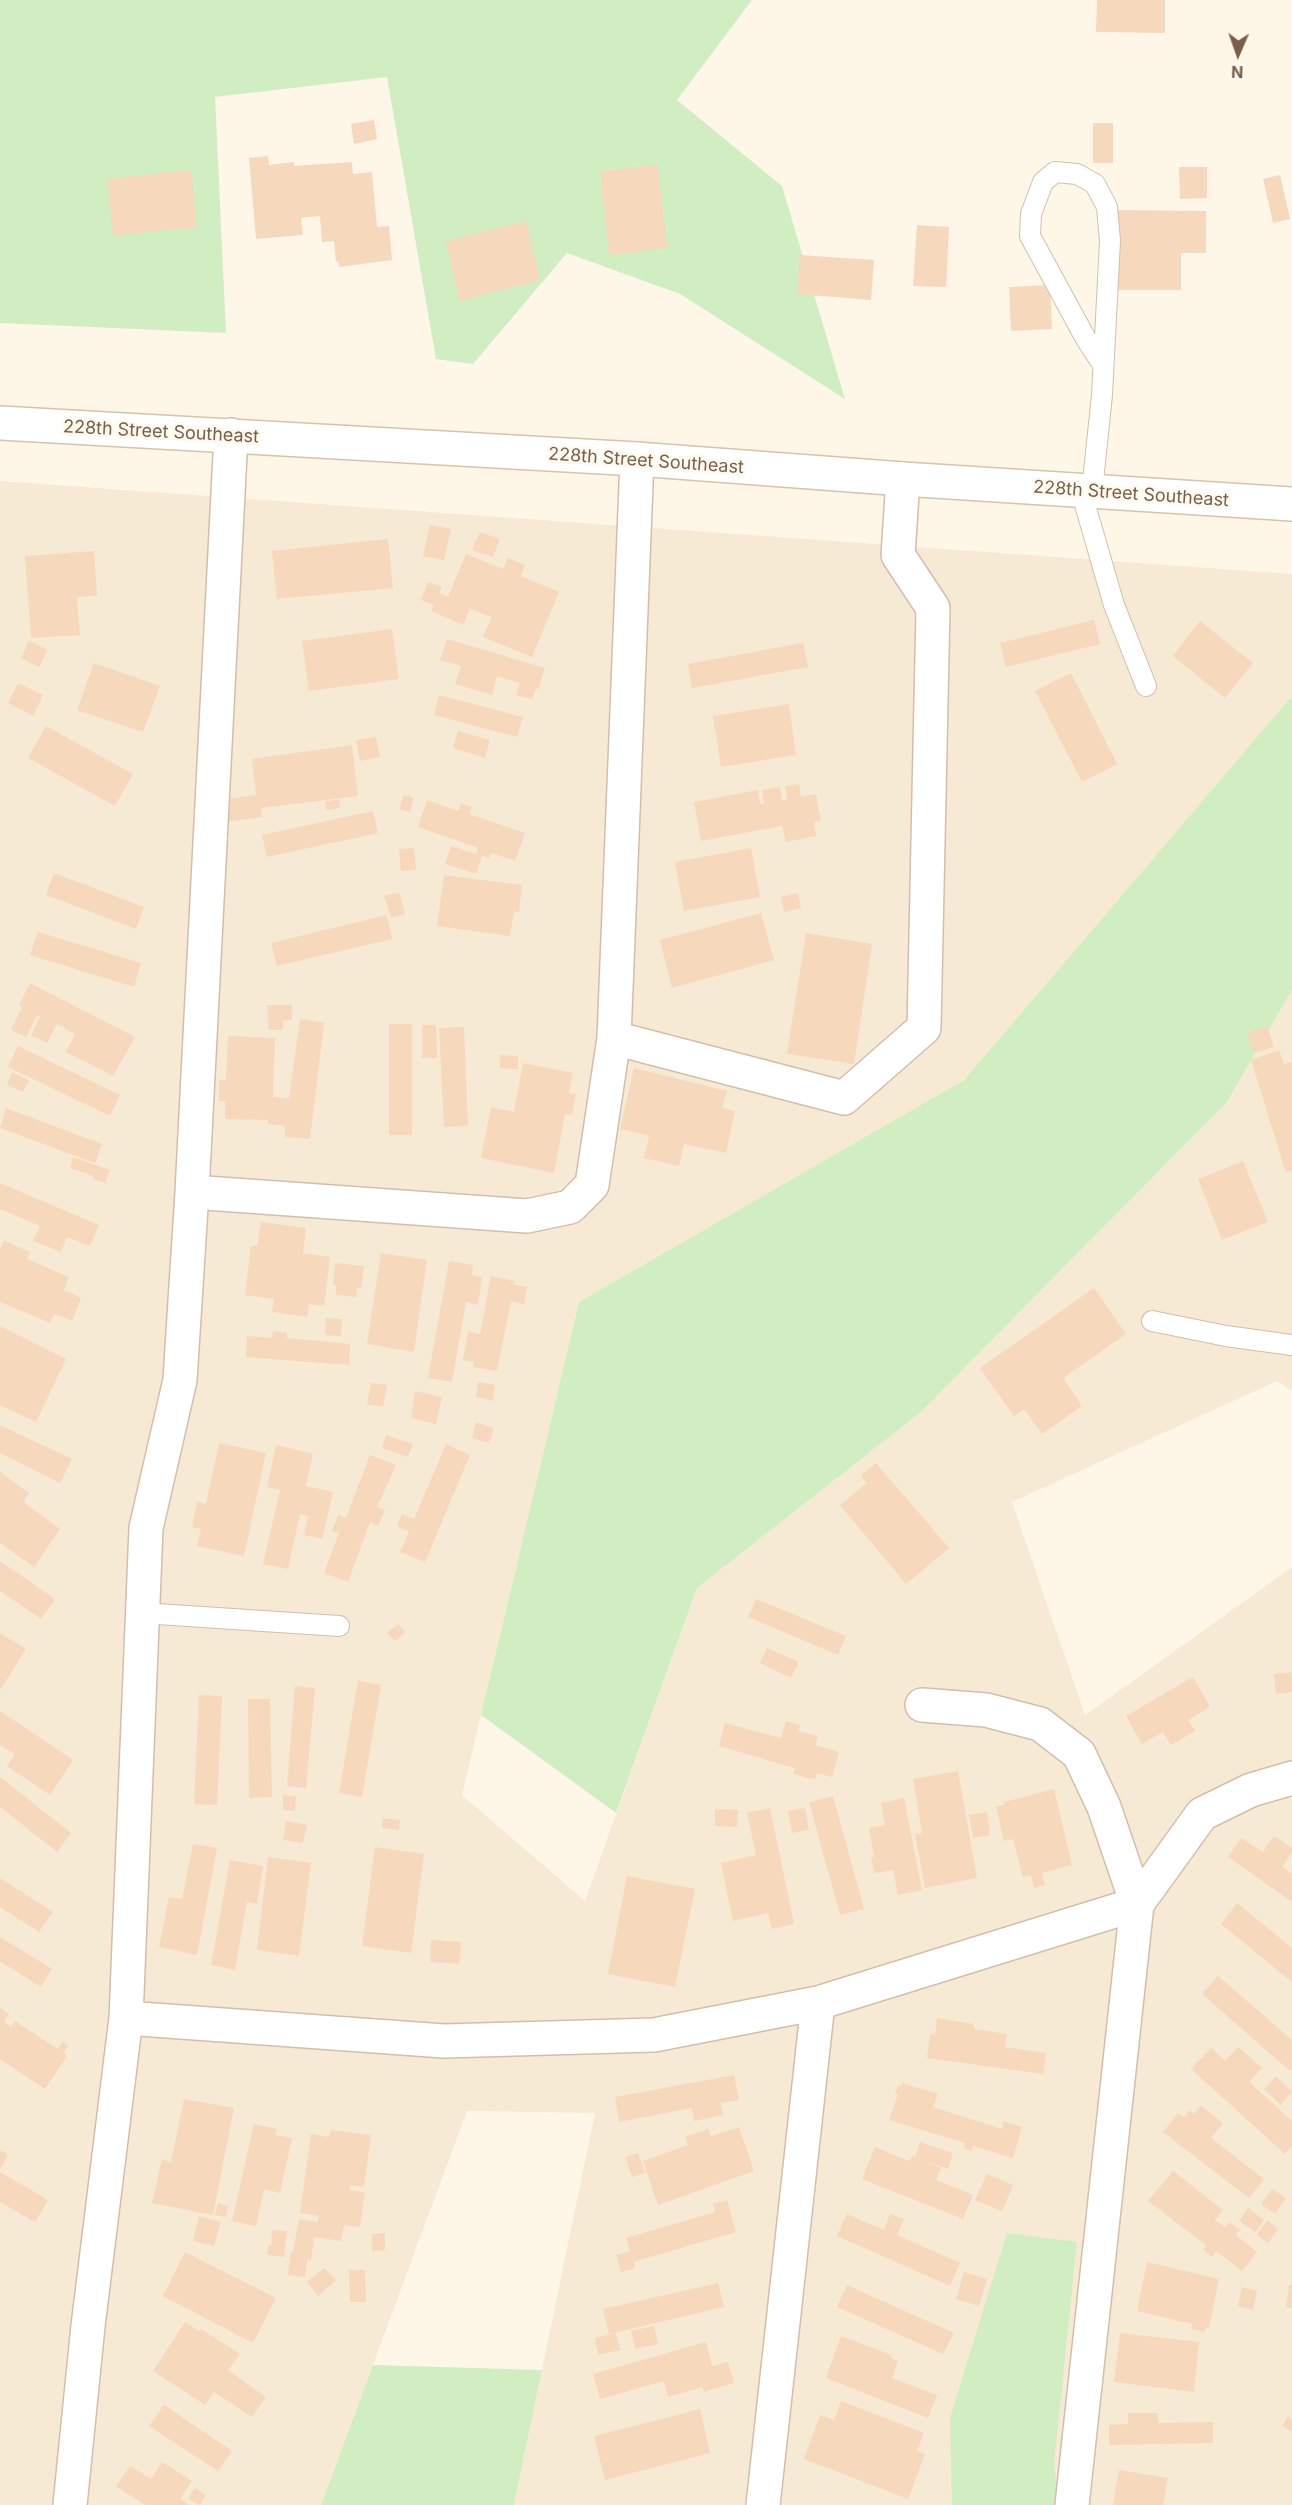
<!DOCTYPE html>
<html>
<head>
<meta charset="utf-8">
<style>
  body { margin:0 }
  #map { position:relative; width:1292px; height:2505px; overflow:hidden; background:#fef7e7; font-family:Inter,sans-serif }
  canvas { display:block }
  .north { position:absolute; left:1208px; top:24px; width:60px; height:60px; -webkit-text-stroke:4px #fffaef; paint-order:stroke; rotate:182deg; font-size:16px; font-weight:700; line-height:24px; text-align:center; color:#7b5e48 }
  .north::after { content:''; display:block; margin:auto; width:21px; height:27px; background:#7b5e48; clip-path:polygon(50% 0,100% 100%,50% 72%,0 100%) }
</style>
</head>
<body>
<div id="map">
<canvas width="1292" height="2505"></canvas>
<div class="north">N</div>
</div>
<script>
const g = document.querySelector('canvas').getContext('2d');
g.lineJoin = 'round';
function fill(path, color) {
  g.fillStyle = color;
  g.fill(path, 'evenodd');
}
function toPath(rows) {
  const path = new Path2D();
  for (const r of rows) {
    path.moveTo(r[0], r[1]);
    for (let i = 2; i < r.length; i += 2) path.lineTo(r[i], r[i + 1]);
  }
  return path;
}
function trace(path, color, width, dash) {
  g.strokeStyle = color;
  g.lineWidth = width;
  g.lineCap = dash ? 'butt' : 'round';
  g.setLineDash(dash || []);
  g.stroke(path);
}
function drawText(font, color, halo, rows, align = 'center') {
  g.font = font + ' Inter,sans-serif';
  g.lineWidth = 6;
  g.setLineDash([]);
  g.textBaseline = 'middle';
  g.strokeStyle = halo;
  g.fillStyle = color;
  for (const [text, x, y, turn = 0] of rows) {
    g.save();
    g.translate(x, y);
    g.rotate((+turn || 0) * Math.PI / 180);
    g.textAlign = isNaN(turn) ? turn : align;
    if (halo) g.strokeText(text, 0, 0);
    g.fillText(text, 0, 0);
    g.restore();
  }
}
fill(toPath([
  [0,481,1292,574,1292,696,964,1080,579,1302,462,1795,585,1901,697,1588,921,1412,1227,1102,1292,990,1292,1391,1277,1381,1012,1502,1085,1715,1292,1567,1292,2505,514,2505,595,2113,467,2111,321,2505,0,2505]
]), '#f7ead4');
fill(toPath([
  [0,0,752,0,677,100,782,186,845,399,680,294,567,253,473,364,436,359,387,77,215,97,226,333,0,323],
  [1292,696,1292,990,1227,1102,921,1412,697,1588,616,1813,481,1715,579,1302,964,1080],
  [1007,2233,1077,2242,1054,2464,1059,2505,952,2505,950,2418],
  [373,2365,542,2370,514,2505,321,2505]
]), '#d1eec3');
fill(toPath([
  [1097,0,1165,0,1165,33,1096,32],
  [374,120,377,139,354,144,351,124],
  [1093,123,1113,123,1113,163,1093,163],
  [268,156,269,165,294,162,294,166,352,162,353,174,372,172,377,227,389,226,392,260,339,267,338,261,336,262,334,241,322,242,320,216,301,218,303,235,256,239,249,158],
  [658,165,667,248,609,255,600,171],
  [1179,167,1207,167,1207,198,1180,199],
  [191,170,197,227,113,236,107,179],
  [1280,175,1290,219,1273,223,1263,179],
  [1116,210,1206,211,1206,253,1181,253,1181,290,1115,290],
  [526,221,540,280,460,301,446,241],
  [917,225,949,227,946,287,913,286],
  [800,255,874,260,871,300,797,294],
  [1050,285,1052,329,1011,331,1009,287],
  [430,525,451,529,444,560,423,556],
  [480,532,500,539,493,557,472,550],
  [388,539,393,588,277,599,272,551],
  [94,551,97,596,77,597,80,635,31,638,25,556],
  [466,554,503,569,508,558,525,565,521,576,559,592,532,657,483,637,492,617,470,609,463,625,431,611,434,605,421,600,428,582,442,587,439,593,448,597],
  [1094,620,1100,644,1006,667,1000,643],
  [1200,621,1253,663,1225,698,1173,656],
  [392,629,399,679,309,691,302,641],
  [447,639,545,668,538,689,536,689,532,699,516,695,520,683,497,676,492,695,455,684,461,666,440,660],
  [29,641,48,650,39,667,21,658],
  [803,643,808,667,692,688,688,664],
  [94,663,160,686,143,732,77,710],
  [1071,673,1117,764,1082,782,1035,691],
  [18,683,43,695,33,716,8,703],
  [439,695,523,717,517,737,434,715],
  [789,704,796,755,721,767,713,716],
  [46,726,133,774,115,806,28,758],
  [458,731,490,740,485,758,453,748],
  [376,737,380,757,360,761,356,740],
  [352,745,358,796,261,808,262,817,224,822,221,800,256,795,252,759],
  [799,784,801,797,816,794,821,821,814,822,816,836,786,842,782,826,701,841,694,802,758,790,760,804,764,804,762,790,780,787,782,800,787,800,785,786],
  [404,795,414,798,410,812,399,809],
  [339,799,340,808,326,810,325,802],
  [427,800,458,811,461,803,472,807,469,814,525,833,515,861,492,853,489,858,482,856,476,874,445,864,451,846,476,854,478,848,418,827],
  [373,811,378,833,267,857,262,835],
  [414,848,416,870,401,871,399,849],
  [751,848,760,897,684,911,675,862],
  [54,873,144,907,136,929,46,895],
  [444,875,522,885,519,912,514,911,510,936,437,926],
  [399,892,405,914,391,918,384,896],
  [798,893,801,908,784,912,781,897],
  [761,913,774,960,672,988,660,940],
  [387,915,392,939,277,966,271,943],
  [38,932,141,963,134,987,30,955],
  [806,933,872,944,854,1064,787,1054],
  [30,983,135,1037,113,1076,66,1052,75,1034,57,1024,47,1043,31,1035,40,1017,37,1015,26,1037,11,1030,22,1007,19,1005],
  [267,1005,292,1005,292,1020,283,1020,283,1030,269,1030],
  [300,1019,324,1023,310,1139,285,1137,285,1126,268,1124,268,1120,225,1119,225,1101,219,1101,219,1080,226,1080,228,1036,275,1038,273,1097,289,1098],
  [389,1024,412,1024,412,1135,389,1135],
  [422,1025,436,1025,437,1058,422,1058],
  [1267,1026,1274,1047,1254,1053,1247,1033],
  [464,1027,468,1126,444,1127,439,1028],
  [18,1046,120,1095,110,1116,8,1067],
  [1279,1050,1284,1064,1292,1062,1292,1171,1286,1173,1251,1060],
  [500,1055,518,1056,518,1069,500,1068],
  [523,1063,573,1073,569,1093,576,1094,572,1115,565,1114,554,1173,481,1158,491,1107,514,1112],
  [634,1068,727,1091,722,1108,735,1111,726,1153,684,1144,679,1166,644,1158,649,1136,620,1129],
  [12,1072,29,1080,23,1092,7,1085],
  [6,1108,102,1144,95,1163,0,1128],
  [73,1157,110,1170,105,1183,93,1179,94,1176,70,1168],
  [1243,1161,1268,1222,1222,1240,1198,1179],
  [0,1183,99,1225,90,1246,67,1237,61,1252,33,1241,40,1226,0,1209],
  [261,1222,306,1228,303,1253,330,1257,324,1306,309,1304,307,1317,272,1312,274,1299,245,1295,251,1246,257,1246],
  [4,1241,30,1252,27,1259,69,1277,64,1290,81,1298,72,1321,54,1314,50,1323,0,1302,0,1249],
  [381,1253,427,1260,414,1352,367,1344],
  [449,1261,473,1265,472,1275,482,1277,478,1305,466,1302,452,1382,428,1378],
  [335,1263,364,1266,361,1288,357,1288,356,1297,336,1295,336,1285,333,1285],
  [491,1276,514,1281,513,1284,527,1287,524,1304,511,1301,497,1371,473,1367,474,1362,463,1360,468,1331,480,1334],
  [1094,1288,1126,1334,1063,1378,1082,1406,1042,1434,1024,1409,1014,1416,980,1368],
  [326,1318,342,1319,341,1336,325,1335],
  [0,1326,66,1359,36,1422,0,1405],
  [273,1331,287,1333,287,1338,350,1344,349,1365,246,1357,247,1336,272,1338],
  [478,1382,495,1385,493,1401,476,1397],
  [371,1383,387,1385,383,1407,367,1404],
  [415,1391,442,1397,436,1424,411,1418],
  [476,1422,494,1428,489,1443,472,1438],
  [0,1425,72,1459,60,1483,0,1453],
  [386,1435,413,1444,408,1457,382,1448],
  [219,1443,266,1453,244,1556,197,1546,201,1529,192,1527,197,1502,206,1504],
  [446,1444,470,1455,425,1562,400,1552,409,1532,397,1526,402,1514,414,1519],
  [276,1445,313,1454,306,1486,333,1492,322,1539,304,1535,308,1516,300,1514,288,1569,263,1564,280,1490,267,1487],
  [370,1455,396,1465,377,1507,385,1510,378,1526,370,1522,348,1582,324,1573,339,1533,332,1531,338,1515,346,1518],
  [876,1463,949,1548,906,1584,840,1505,867,1483,861,1475],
  [0,1472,29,1493,23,1502,60,1529,34,1567,0,1543],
  [0,1561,55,1599,41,1619,0,1591],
  [756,1599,846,1636,838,1655,748,1617],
  [398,1624,405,1632,395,1641,387,1633],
  [0,1633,26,1649,0,1690],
  [767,1648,799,1662,791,1678,760,1663],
  [1292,1672,1292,1692,1276,1694,1274,1674],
  [1193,1677,1210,1707,1188,1720,1195,1731,1171,1745,1163,1732,1142,1744,1126,1716],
  [358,1681,381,1685,362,1797,339,1793],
  [295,1686,315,1688,306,1788,287,1786],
  [199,1695,222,1696,217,1805,194,1804],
  [248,1699,270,1699,272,1797,249,1798],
  [0,1711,73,1760,50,1795,7,1766,15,1754,0,1745],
  [786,1721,800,1725,798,1731,818,1736,815,1745,839,1752,832,1777,817,1773,815,1780,793,1774,795,1768,719,1746,725,1723,781,1738],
  [958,1771,977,1878,925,1888,915,1834,922,1833,913,1779],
  [0,1777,71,1833,57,1852,0,1807],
  [1054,1789,1072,1865,1042,1873,1045,1885,1034,1888,1031,1875,1023,1877,1013,1839,1004,1841,996,1807,1005,1804,1004,1802],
  [283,1795,296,1796,295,1811,283,1810],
  [833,1796,864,1909,840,1915,809,1802],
  [904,1798,922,1890,898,1895,893,1870,874,1873,871,1857,874,1857,869,1828,885,1825,881,1803],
  [770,1808,794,1924,772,1929,768,1913,733,1921,721,1863,756,1855,747,1813],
  [805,1808,809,1830,792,1833,788,1811],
  [715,1809,738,1810,737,1827,715,1826],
  [987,1812,990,1835,973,1838,969,1815],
  [383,1818,400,1820,399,1830,382,1828],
  [286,1821,307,1825,303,1843,283,1840],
  [1274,1836,1292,1848,1292,1852,1282,1867,1292,1874,1292,1902,1228,1857,1241,1838,1263,1852],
  [193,1844,217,1848,197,1955,159,1947,169,1897,182,1899],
  [375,1847,424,1854,411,1953,362,1946],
  [268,1857,311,1863,299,1956,257,1950],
  [230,1860,263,1866,257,1904,247,1902,235,1970,211,1965],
  [627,1876,695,1889,675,1987,608,1974],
  [0,1878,53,1912,39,1932,0,1907],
  [1237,1903,1292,1948,1292,1982,1221,1924],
  [0,1937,52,1969,41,1987,0,1961],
  [431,1940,461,1942,459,1964,430,1962],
  [1218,1976,1292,2040,1292,2069,1290,2071,1202,1994],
  [0,2008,9,2014,4,2022,11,2027,15,2021,58,2049,63,2041,68,2046,63,2053,67,2056,45,2089,0,2059],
  [937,2018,974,2024,974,2029,1007,2034,1005,2047,1046,2053,1043,2074,927,2058,930,2034,935,2035],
  [1238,2047,1262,2068,1249,2082,1292,2121,1292,2146,1285,2154,1191,2069,1211,2048,1225,2061],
  [734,2075,739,2100,721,2103,723,2115,694,2121,692,2108,619,2122,615,2097],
  [1276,2076,1292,2092,1281,2105,1264,2089],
  [902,2083,938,2094,933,2107,1002,2129,1004,2121,1022,2127,1013,2158,973,2146,972,2151,964,2148,965,2143,889,2120,898,2094,895,2094,898,2085,901,2086],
  [184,2099,234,2108,213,2215,152,2203,162,2159,171,2162],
  [1201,2106,1223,2123,1211,2138,1264,2179,1249,2198,1163,2132,1178,2113,1184,2117,1189,2110,1194,2114],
  [254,2124,277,2129,275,2135,292,2138,280,2193,264,2189,256,2226,232,2221],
  [739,2127,754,2171,658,2205,643,2161,688,2145,685,2137,708,2129,711,2136],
  [331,2130,371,2135,364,2187,350,2185,349,2190,365,2192,360,2227,344,2225,341,2241,314,2237,311,2261,307,2260,305,2277,288,2275,291,2252,293,2252,299,2219,317,2222,319,2216,300,2213,311,2134,329,2137],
  [920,2142,953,2153,948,2169,927,2162,941,2168,936,2180,973,2195,963,2219,862,2179,875,2147,909,2161,912,2156,915,2157],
  [0,2150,8,2155,0,2170],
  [638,2153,645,2173,632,2177,625,2157],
  [1173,2171,1223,2210,1215,2220,1225,2227,1229,2222,1240,2230,1236,2235,1257,2252,1242,2271,1216,2251,1212,2257,1203,2250,1206,2245,1148,2201],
  [0,2172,48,2200,35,2222,0,2202],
  [987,2174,1013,2185,1002,2211,975,2200],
  [1272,2189,1286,2198,1275,2214,1261,2204],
  [727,2200,736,2232,633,2262,635,2268,621,2272,616,2255,630,2251,626,2238,715,2212,713,2204],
  [218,2203,228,2206,226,2217,215,2215],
  [1248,2208,1264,2220,1256,2232,1239,2221],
  [847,2214,884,2230,890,2214,904,2219,897,2235,960,2263,950,2286,837,2236],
  [199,2216,221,2222,214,2246,193,2241],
  [1267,2220,1278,2229,1268,2243,1257,2235],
  [272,2230,287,2231,284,2257,267,2255,268,2246,271,2246],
  [385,2233,385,2250,372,2251,372,2234],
  [185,2252,276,2298,253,2343,163,2296],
  [1147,2262,1219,2279,1209,2328,1206,2327,1204,2332,1191,2329,1192,2324,1137,2311],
  [324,2268,336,2280,318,2296,307,2282],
  [349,2270,365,2270,366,2302,350,2302],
  [964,2272,987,2279,979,2306,956,2299],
  [718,2283,724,2307,609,2334,603,2309],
  [847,2285,954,2333,943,2354,837,2307],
  [1289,2285,1292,2285,1292,2308,1286,2307],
  [1242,2287,1257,2291,1253,2310,1238,2306],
  [185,2322,199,2331,201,2329,240,2354,228,2370,266,2397,252,2417,214,2392,205,2405,153,2371],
  [654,2326,658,2344,635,2349,631,2331],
  [616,2333,620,2350,598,2355,595,2338],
  [1120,2333,1199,2342,1194,2392,1114,2382],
  [841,2336,892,2355,891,2358,898,2361,892,2378,937,2395,928,2418,826,2378],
  [706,2342,712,2366,728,2362,734,2383,704,2392,702,2387,668,2397,664,2381,600,2399,593,2374],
  [841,2401,924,2433,917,2451,925,2454,908,2499,804,2459,820,2415,834,2420],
  [164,2405,232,2451,218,2471,149,2426],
  [700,2409,710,2453,605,2480,594,2436],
  [1128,2413,1158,2413,1158,2423,1213,2422,1213,2443,1109,2445,1109,2425,1128,2424],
  [1288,2416,1292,2419,1292,2432,1282,2426],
  [162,2462,192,2481,180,2499,189,2505,145,2505,116,2486,130,2466,151,2479],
  [1119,2470,1168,2478,1163,2505,1113,2505],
  [195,2488,206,2495,200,2505,188,2499]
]), '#f6d8bc');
const lane = toPath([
  [1081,491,1114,605,1146,686],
  [1092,491,1102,395,1110,241,1107,207,1095,184,1077,174,1055,172,1043,182,1031,214,1030,236,1086,339,1103,365],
  [1152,1321,1226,1336,1292,1345],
  [142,1613,339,1626]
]);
const street = toPath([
  [231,435,192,1192,180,1380,146,1528,126,2018,444,2041,654,2035,818,2003],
  [637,459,614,1038,844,1098,924,1028,933,608,898,555,903,479],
  [192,1192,527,1216,570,1207,592,1185,614,1038],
  [922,1705,986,1710,1040,1724,1079,1754,1104,1807,1137,1904],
  [1137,1904,1202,1814,1251,1790,1292,1778],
  [70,2505,88,2326,126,2018],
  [763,2505,818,2003,1137,1904,1072,2505]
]);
const secondary = toPath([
  [0,423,637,459,903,479,1292,504]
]);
trace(lane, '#d2bfab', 22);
trace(street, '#d2bfab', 36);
trace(secondary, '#d8c2aa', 36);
trace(lane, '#fff', 20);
trace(street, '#fff', 33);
trace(secondary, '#fff', 33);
drawText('18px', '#7b5e48', '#fffaef', [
  ["228th Street Southeast",161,432,3],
  ["228th Street Southeast",646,461,4],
  ["228th Street Southeast",1131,494,4]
]);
</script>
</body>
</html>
